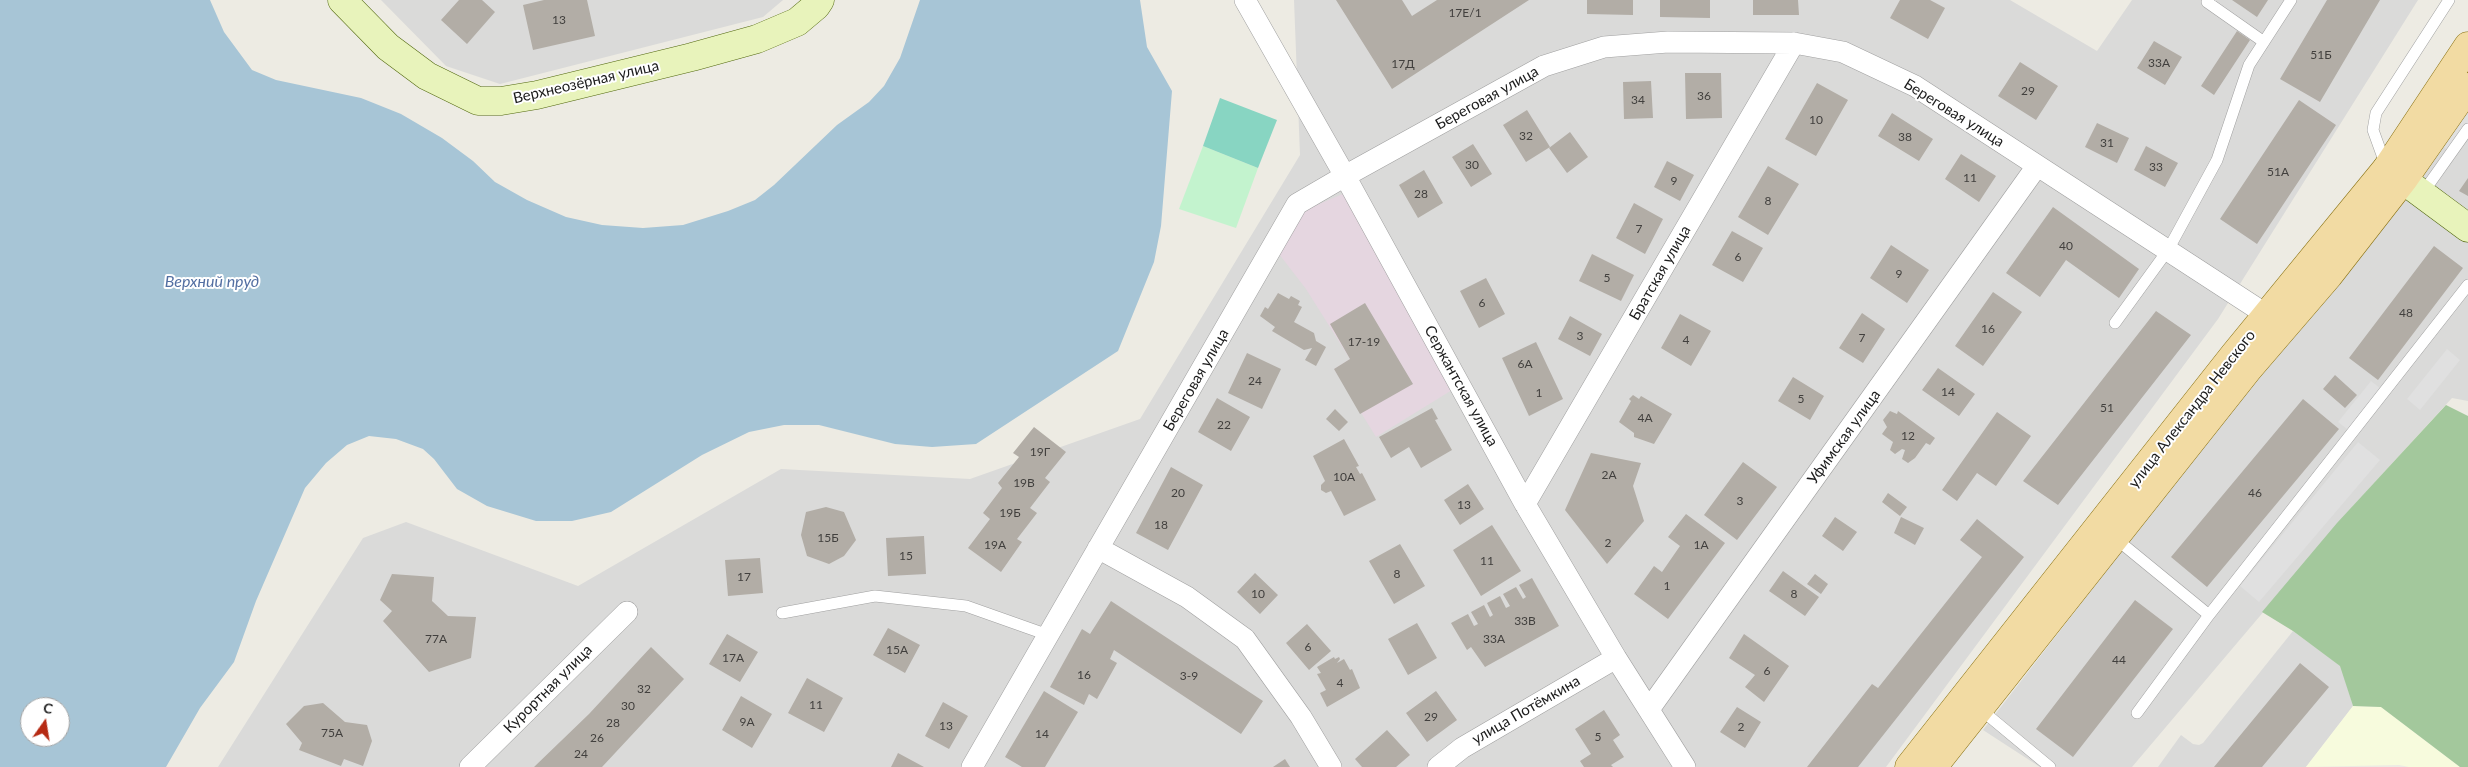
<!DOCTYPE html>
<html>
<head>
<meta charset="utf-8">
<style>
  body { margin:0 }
  #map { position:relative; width:2468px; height:767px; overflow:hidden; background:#edebe3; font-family:Lato,sans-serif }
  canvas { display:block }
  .north { position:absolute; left:20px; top:697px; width:50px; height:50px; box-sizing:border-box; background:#fff; border:1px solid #a4a4a4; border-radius:50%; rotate:13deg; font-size:14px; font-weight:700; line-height:20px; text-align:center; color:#1c1c1c }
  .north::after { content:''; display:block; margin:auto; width:18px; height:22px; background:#b62a13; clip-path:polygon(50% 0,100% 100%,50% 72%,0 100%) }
</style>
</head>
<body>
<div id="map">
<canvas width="2468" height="767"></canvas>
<div class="north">С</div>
</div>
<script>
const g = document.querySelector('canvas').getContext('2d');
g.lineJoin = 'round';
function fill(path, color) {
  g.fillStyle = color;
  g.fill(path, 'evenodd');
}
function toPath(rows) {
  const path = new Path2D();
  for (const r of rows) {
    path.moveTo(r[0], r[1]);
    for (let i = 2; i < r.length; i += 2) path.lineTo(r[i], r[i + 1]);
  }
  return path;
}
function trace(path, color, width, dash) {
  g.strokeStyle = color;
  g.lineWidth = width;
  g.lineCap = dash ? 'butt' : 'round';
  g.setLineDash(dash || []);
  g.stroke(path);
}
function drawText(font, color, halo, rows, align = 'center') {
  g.font = font + ' Lato,sans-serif';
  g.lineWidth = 4;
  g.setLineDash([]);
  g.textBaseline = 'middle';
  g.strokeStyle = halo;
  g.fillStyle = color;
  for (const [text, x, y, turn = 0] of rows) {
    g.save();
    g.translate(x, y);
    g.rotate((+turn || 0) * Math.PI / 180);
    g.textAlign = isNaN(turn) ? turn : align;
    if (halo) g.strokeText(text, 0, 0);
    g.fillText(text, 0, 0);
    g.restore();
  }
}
fill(toPath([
  [381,0,783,0,763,17,500,84,446,66],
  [1294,0,2010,0,2097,51,2132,0,2418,0,2218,319,1886,767,218,767,363,538,406,522,578,586,781,469,970,479,1140,419,1300,155],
  [2468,105,2468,401,2452,398,2354,505,2132,767,2040,767,1983,730],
  [2293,631,2341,666,2353,706,2306,767,2158,767,2181,735,2193,744,2199,745,2203,743]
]), '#dadad9');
fill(toPath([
  [1345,193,1452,390,1376,437,1334,369,1350,359,1306,289,1279,254,1303,211]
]), '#e5d6e0');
fill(toPath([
  [2353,706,2381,707,2460,767,2409,767,2399,765,2306,767]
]), '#f7fbdd');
fill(toPath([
  [2446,405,2468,416,2468,767,2460,767,2381,707,2353,706,2340,666,2293,631,2262,612,2337,523]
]), '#a3c89c');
fill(toPath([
  [1203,146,1258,168,1236,228,1179,209]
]), '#c3f3ce');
fill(toPath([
  [1220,98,1277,120,1258,168,1203,146]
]), '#88d5c2');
fill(toPath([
  [2468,105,2468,129,2451,153,2441,145],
  [2447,349,2460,360,2420,410,2407,399],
  [2371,381,2385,392,2352,433,2338,422],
  [2358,442,2380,460,2259,602,2240,586]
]), '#e0e0e0');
fill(toPath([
  [0,0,210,0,224,32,252,70,276,80,361,98,401,114,442,138,473,161,495,182,527,200,566,217,602,225,643,228,683,225,728,211,755,200,774,185,837,125,869,102,884,86,900,58,920,0,1140,0,1147,47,1172,91,1161,226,1154,262,1118,351,976,444,932,447,895,444,819,425,784,425,749,432,702,455,611,512,572,521,536,521,487,506,457,489,434,459,423,449,396,439,369,436,347,445,326,463,305,488,256,601,234,662,200,708,166,767,0,767],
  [30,707,60,707,60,737,30,737]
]), '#a7c5d6');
fill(toPath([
  [459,0,482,0,495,12,467,44,441,20],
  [544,0,587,0,595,36,533,50,523,5],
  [1336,0,1402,0,1412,16,1437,0,1529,0,1392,89],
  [1587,0,1633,0,1633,15,1587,14],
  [1660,0,1710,0,1710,18,1660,17],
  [1753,0,1798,0,1799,15,1753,15],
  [1900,0,1930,0,1945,8,1928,39,1890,18],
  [2232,0,2268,0,2257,17],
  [2327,0,2380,0,2320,102,2280,79],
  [2237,31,2250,40,2214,95,2201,86],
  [2154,41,2182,57,2165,85,2137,68],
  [2020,62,2058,86,2036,120,1998,96],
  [1685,73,1721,73,1722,118,1686,119],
  [1651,81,1653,118,1624,119,1623,82],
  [1817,83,1848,100,1816,156,1785,139],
  [2299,100,2336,125,2257,244,2220,219],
  [1527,110,1550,147,1526,162,1503,125],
  [1892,113,1933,139,1919,161,1878,136],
  [2097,123,2129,138,2117,163,2085,147],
  [1570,132,1588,157,1567,173,1549,148],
  [1473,144,1492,174,1471,187,1452,157],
  [2146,146,2178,163,2165,187,2134,170],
  [1961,154,1996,176,1979,202,1945,179],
  [1667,161,1694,175,1680,201,1654,187],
  [1768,166,1799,184,1768,235,1738,217],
  [1424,170,1443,203,1418,218,1399,185],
  [2468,178,2468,196,2459,191],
  [1634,203,1663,219,1645,254,1616,238],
  [2053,207,2139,269,2119,298,2066,260,2040,297,2006,273],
  [1732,231,1763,248,1743,282,1712,265],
  [1891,245,1929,270,1907,303,1870,278],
  [2434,246,2463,268,2378,380,2349,358],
  [1592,254,1634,275,1621,301,1579,281],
  [1486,278,1505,314,1479,328,1460,291],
  [1993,292,2022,312,1983,366,1955,346],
  [1278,293,1289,299,1291,296,1300,301,1298,305,1302,307,1294,322,1314,333,1316,341,1326,347,1316,366,1305,360,1312,348,1304,350,1272,331,1275,327,1260,316,1265,307,1268,309],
  [1365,303,1413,384,1360,414,1334,369,1350,359,1330,324],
  [2156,311,2191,335,2058,505,2023,481],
  [1862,313,1885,329,1863,363,1839,348],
  [1680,314,1711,331,1691,366,1661,348],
  [1570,316,1602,334,1590,356,1558,339],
  [1536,342,1563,399,1529,416,1502,358],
  [1247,353,1281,369,1262,409,1228,393],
  [1938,368,1975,394,1959,416,1922,390],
  [2335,375,2357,395,2345,408,2323,389],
  [1793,377,1824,396,1810,420,1778,401],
  [1633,395,1639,399,1641,396,1672,414,1654,444,1634,437,1634,433,1619,422,1631,401,1629,399],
  [1217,398,1250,417,1231,451,1198,432],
  [2303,399,2339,429,2207,587,2171,557],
  [1432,408,1438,419,1435,420,1452,450,1421,468,1409,447,1391,458,1379,437],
  [1335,409,1348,422,1339,431,1326,419],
  [1890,411,1897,414,1898,411,1935,438,1930,445,1926,443,1915,458,1908,463,1902,459,1905,450,1902,449,1895,454,1890,450,1893,442,1882,434,1887,427,1883,420],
  [1997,412,2031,436,1996,486,1977,473,1957,501,1942,490],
  [1034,427,1066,452,1045,478,1050,482,1030,508,1037,513,1017,539,1022,542,1001,572,968,548,990,519,983,513,1002,488,998,483,1019,457,1013,453],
  [1344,439,1359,466,1356,467,1360,474,1362,473,1376,500,1344,516,1331,491,1326,493,1321,490,1321,485,1325,481,1313,456],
  [1591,453,1641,463,1633,486,1644,521,1607,564,1565,510],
  [1743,462,1777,487,1737,540,1704,515],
  [1171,467,1203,485,1168,550,1136,533],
  [1468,484,1484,509,1460,525,1444,500],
  [1888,493,1907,507,1900,516,1882,502],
  [826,507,844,512,856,540,844,556,829,564,807,556,801,535,806,512],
  [1686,514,1725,543,1668,619,1634,594,1654,566,1662,572,1680,546,1668,537],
  [1835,517,1857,532,1843,551,1822,536],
  [1901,517,1924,528,1915,545,1894,533],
  [1977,519,2024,557,1858,767,1807,767,1872,684,1878,688,1982,557,1960,540],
  [1492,525,1521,571,1481,596,1453,550],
  [924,536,926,574,888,576,886,538],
  [1400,544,1425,586,1394,604,1369,561],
  [760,558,763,593,728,596,725,560],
  [1783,571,1819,597,1805,616,1769,591],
  [1255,573,1278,595,1260,614,1237,592],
  [392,574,434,577,432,601,448,616,476,617,471,658,429,672,383,621,392,611,380,600],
  [1815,574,1828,584,1821,594,1807,584],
  [1532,578,1559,626,1485,667,1471,647,1467,650,1451,623,1468,614,1474,626,1478,624,1471,612,1484,605,1490,617,1493,615,1487,603,1500,596,1506,608,1510,606,1503,594,1516,587,1523,599,1526,597,1519,585],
  [2135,600,2173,629,2073,757,2036,729],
  [1111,601,1263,701,1241,734,1114,650,1110,659,1117,663,1097,699,1089,694,1084,705,1050,687,1082,629,1090,634],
  [1417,623,1437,658,1408,675,1388,639],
  [1307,624,1331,651,1309,670,1286,643],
  [888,628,920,645,905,673,873,655],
  [727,634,758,652,740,682,709,664],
  [1744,634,1789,666,1764,702,1745,687,1755,675,1729,658],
  [651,647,684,679,602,767,534,767,589,714],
  [1334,657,1335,659,1339,657,1340,659,1337,663,1344,659,1350,670,1352,669,1360,688,1327,707,1320,693,1326,690,1317,674,1321,673,1317,667],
  [2300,663,2329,687,2262,767,2214,767],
  [807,678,843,698,824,732,788,713],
  [1044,691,1078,712,1045,767,1022,767,1005,757],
  [1436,691,1457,720,1427,742,1406,713],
  [741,696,772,714,752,748,722,730],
  [943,702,968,716,949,749,925,736],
  [323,703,345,722,367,725,372,741,363,766,344,759,341,766,299,750,302,743,286,724,304,706],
  [1737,707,1761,722,1745,748,1720,732],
  [1604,710,1620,735,1613,740,1624,757,1611,765,1613,767,1584,767,1580,761,1591,754,1575,729],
  [1387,730,1410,755,1396,767,1362,767,1355,759],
  [898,753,924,767,891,767],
  [1285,759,1290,767,1273,767]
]), '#b2ada6');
const lane = toPath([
  [2209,0,2207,2,2264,42],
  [2386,166,2373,130,2376,113,2449,0],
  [2422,194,2468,129],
  [2115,323,2168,250,2217,160,2249,65,2291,0],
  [2115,538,2209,615],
  [782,613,875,596,966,606,1048,635],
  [1979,708,2050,767],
  [2137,713,2209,615,2468,285]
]);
const street = toPath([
  [1245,0,1345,176,1525,504,1616,658,1685,767],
  [1525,504,1794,43],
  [1098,548,1187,597,1245,639,1301,717,1331,767],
  [1650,708,2037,166],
  [470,767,627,612],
  [972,767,1297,204,1345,176,1544,66,1604,47,1668,42,1794,43,1843,52,1915,86,2267,315],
  [1438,767,1462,748,1616,658]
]);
const secondary = toPath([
  [342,0,388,47,427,76,478,101,501,101,537,95,692,57,757,39,797,22,816,6,820,0],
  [2387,168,2468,228]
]);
const primary = toPath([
  [1909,767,2234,355,2387,168,2468,46],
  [1933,767,2249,368,2329,275,2403,180,2468,87]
]);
trace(lane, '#a0a0a0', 12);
trace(street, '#a0a0a0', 22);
trace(secondary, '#52680f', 29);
trace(primary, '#876f0e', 29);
trace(lane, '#fff', 11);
trace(street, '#fff', 21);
trace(secondary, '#e8f3bb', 28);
trace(primary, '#f2dba3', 28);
drawText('12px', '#42403e', null, [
  ["17Е/1",1465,13],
  ["13",559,20],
  ["51Б",2321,55],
  ["33А",2159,63],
  ["17Д",1403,64],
  ["29",2028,91],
  ["36",1704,96],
  ["34",1638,100],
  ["10",1816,120],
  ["32",1526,136],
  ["38",1905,137],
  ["31",2107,143],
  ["30",1472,165],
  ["33",2156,167],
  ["51А",2278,172],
  ["11",1970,178],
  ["9",1674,181],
  ["28",1421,194],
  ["8",1768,201],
  ["7",1639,229],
  ["40",2066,246],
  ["6",1738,257],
  ["9",1899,274],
  ["5",1607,278],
  ["6",1482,303],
  ["48",2406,313],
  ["16",1988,329],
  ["3",1580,336],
  ["7",1862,338],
  ["4",1686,340],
  ["17-19",1364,342],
  ["6А",1525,364],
  ["24",1255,381],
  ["14",1948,392],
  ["1",1539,393],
  ["5",1801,399],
  ["51",2107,408],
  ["4А",1645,418],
  ["22",1224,425],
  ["12",1908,436],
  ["19Г",1040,452],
  ["2А",1609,475],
  ["10А",1344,477],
  ["19В",1024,483],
  ["20",1178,493],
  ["46",2255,493],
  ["3",1740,501],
  ["13",1464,505],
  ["19Б",1010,513],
  ["18",1161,525],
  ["15Б",828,538],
  ["2",1608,543],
  ["19А",995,545],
  ["1А",1701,545],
  ["15",906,556],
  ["11",1487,561],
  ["8",1397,574],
  ["17",744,577],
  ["1",1667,586],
  ["10",1258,594],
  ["8",1794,594],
  ["33В",1525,621],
  ["77А",436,639],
  ["33А",1494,639],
  ["6",1308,647],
  ["15А",897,650],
  ["17А",733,658],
  ["44",2119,660],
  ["6",1767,671],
  ["16",1084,675],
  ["3-9",1189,676],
  ["4",1340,683],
  ["32",644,689],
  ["11",816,705],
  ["30",628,706],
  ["29",1431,717],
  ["9А",747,722],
  ["28",613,723],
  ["13",946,726],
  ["2",1741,727],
  ["75А",332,733],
  ["14",1042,734],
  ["5",1598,737],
  ["26",597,738],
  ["24",581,754]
]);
drawText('15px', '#1c1c1c', '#fff', [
  ["Верхнеозёрная улица",586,82,-13],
  ["Береговая улица",1487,98,-29],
  ["Береговая улица",1954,113,32],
  ["Братская улица",1660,273,-60],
  ["Береговая улица",1196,380,-60],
  ["Сержантская улица",1461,386,61],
  ["улица Александра Невского",2192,409,-52],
  ["Уфимская улица",1844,437,-54],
  ["Курортная улица",548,689,-45],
  ["улица Потёмкина",1526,710,-30]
]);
drawText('italic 16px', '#536fa2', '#fff', [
  ["Верхний пруд",212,282]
]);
</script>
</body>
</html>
